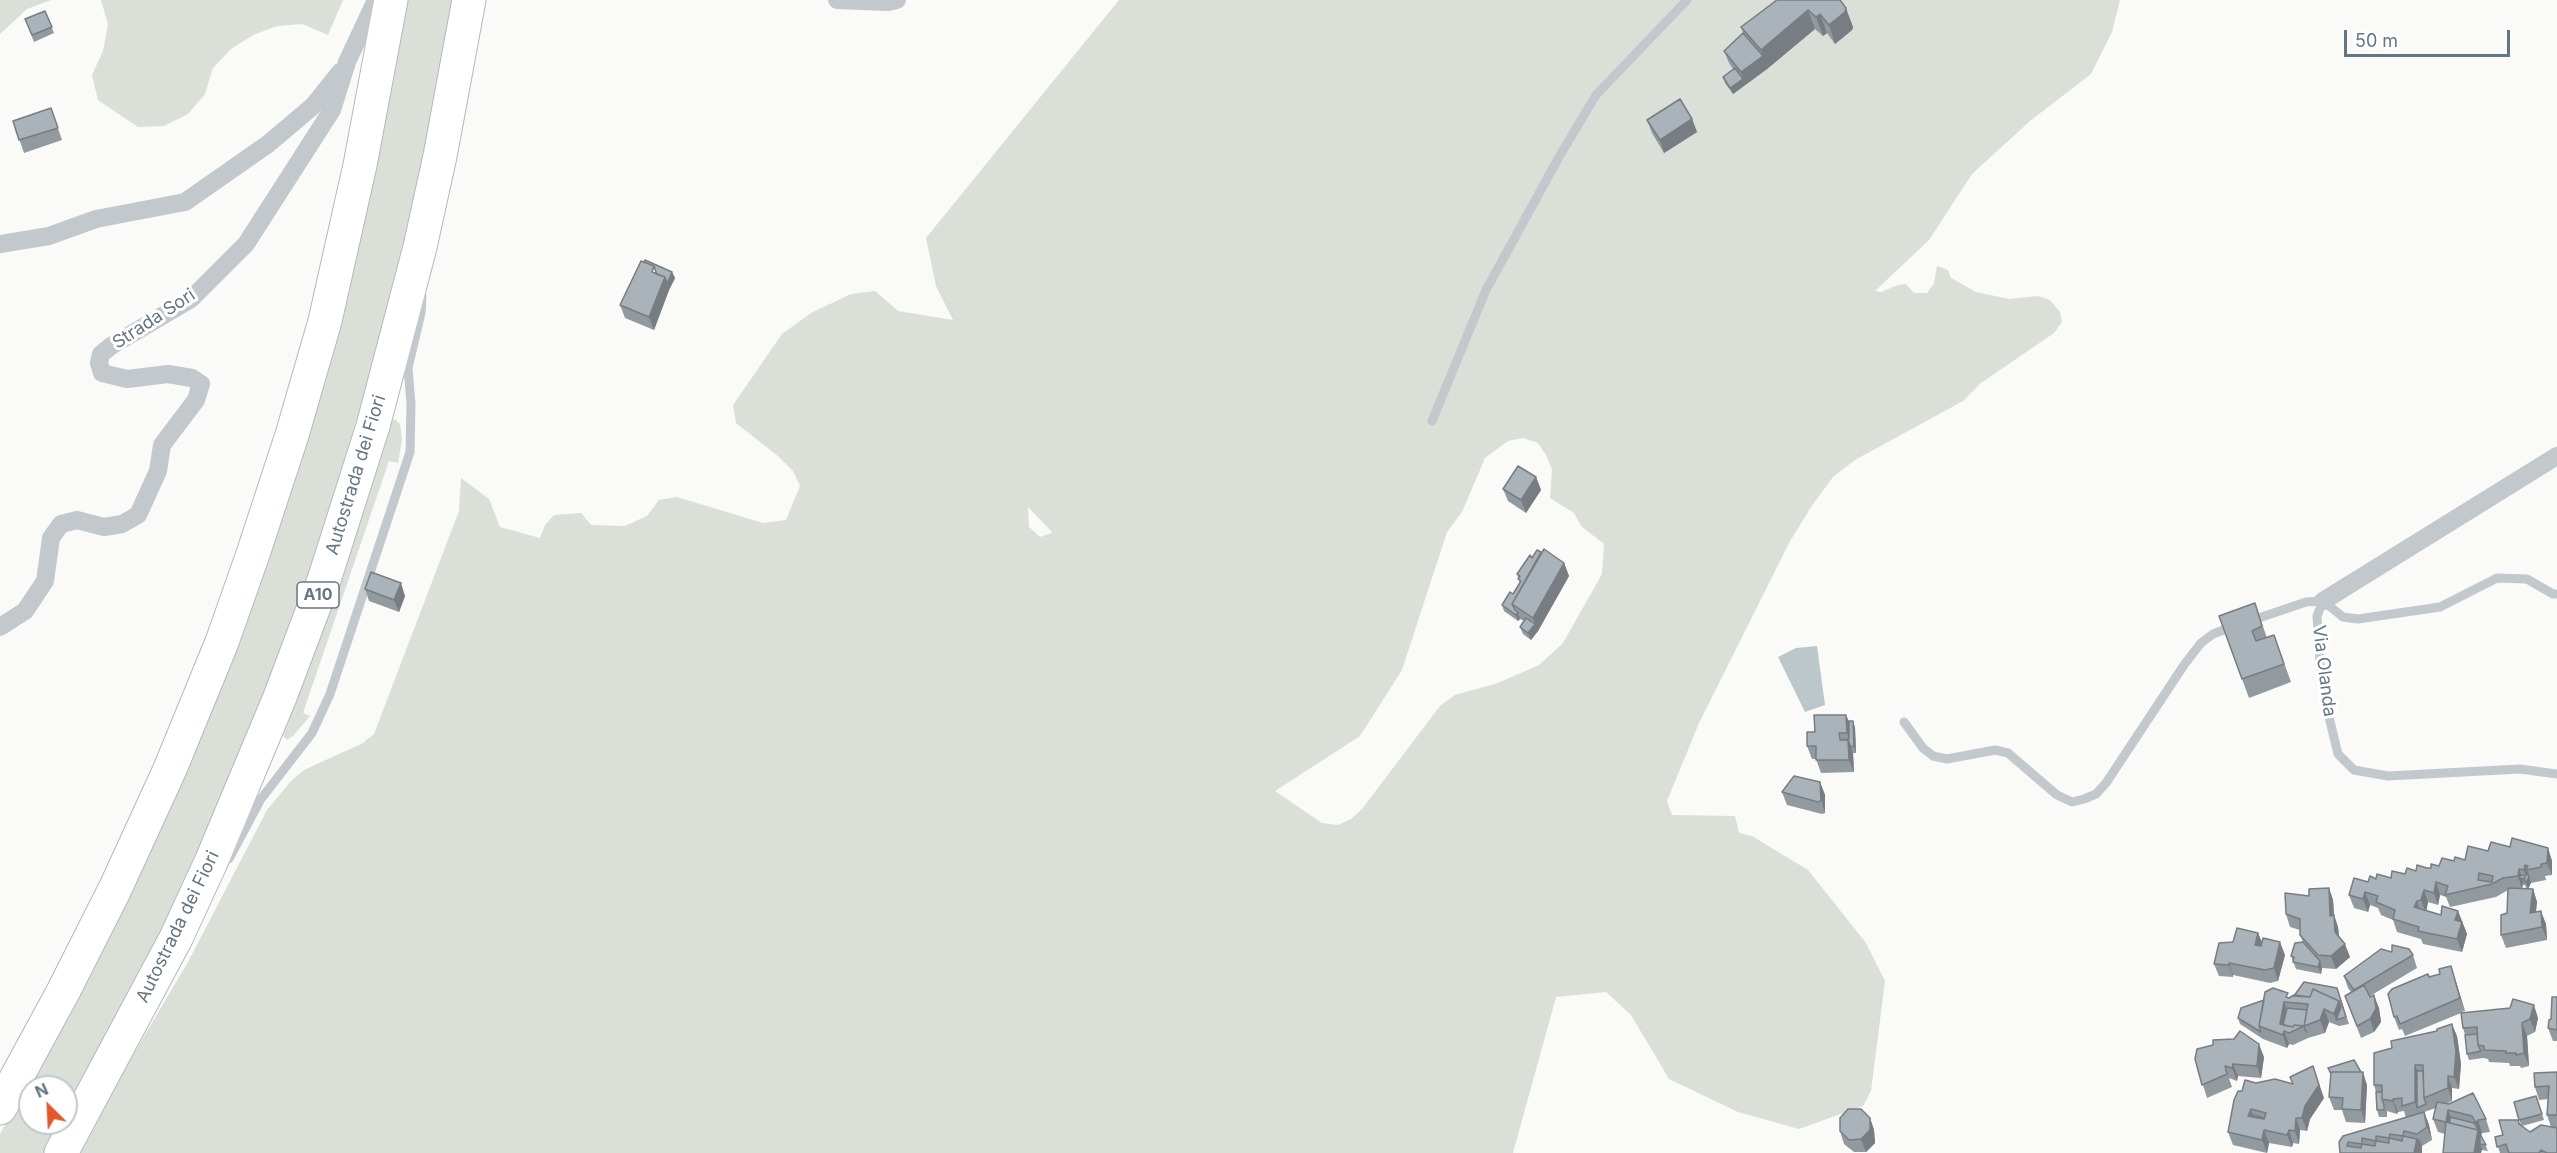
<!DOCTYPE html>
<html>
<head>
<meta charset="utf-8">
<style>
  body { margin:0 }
  #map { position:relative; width:2557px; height:1153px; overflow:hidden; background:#fafaf8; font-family:Inter,sans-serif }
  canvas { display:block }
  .north { position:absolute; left:18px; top:1075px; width:60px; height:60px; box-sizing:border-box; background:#fff; border:2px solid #c1c8cd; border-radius:50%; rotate:336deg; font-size:16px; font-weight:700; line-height:24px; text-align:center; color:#657683 }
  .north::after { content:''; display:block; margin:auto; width:21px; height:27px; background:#e4572e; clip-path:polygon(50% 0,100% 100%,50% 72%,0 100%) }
  .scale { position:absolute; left:2344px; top:30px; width:166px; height:27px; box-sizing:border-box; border:3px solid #657683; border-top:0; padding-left:8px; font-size:18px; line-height:21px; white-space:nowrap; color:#657683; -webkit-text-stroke:4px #fff; paint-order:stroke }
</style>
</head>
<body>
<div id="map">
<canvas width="2557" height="1153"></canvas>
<div class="north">N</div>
<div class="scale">50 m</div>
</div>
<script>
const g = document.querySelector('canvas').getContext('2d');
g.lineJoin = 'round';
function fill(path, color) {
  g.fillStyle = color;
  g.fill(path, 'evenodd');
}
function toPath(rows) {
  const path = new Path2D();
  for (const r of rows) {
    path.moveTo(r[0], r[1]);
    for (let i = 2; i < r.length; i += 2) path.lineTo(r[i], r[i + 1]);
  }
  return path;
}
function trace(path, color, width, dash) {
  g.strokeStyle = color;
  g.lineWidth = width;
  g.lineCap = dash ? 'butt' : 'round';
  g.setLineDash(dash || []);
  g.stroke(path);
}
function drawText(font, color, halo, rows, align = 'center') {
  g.font = font + ' Inter,sans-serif';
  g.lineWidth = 6;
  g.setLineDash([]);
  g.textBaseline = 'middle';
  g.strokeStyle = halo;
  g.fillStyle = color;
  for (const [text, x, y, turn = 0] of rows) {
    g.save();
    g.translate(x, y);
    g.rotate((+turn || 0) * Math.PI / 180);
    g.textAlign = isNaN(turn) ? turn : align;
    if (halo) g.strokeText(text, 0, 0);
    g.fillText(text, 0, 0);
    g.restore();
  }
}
fill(toPath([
  [0,0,51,0,27,9,0,34],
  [101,0,343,0,328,35,302,24,277,26,253,35,231,49,213,68,205,94,188,114,164,126,138,127,98,100,92,75,103,51,108,24],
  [406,0,454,0,434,122,410,219,371,373,317,548,277,661,186,880,122,1009,66,1113,66,1087,30,1087,30,1123,61,1123,44,1153,0,1153,0,1134,103,946,182,781],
  [1119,0,2120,0,2112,32,2091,74,2030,121,1972,174,1929,240,1875,291,1881,292,1898,285,1906,284,1914,293,1927,293,1934,283,1937,266,1948,270,1951,278,1976,292,2009,299,2038,296,2050,300,2060,312,2062,322,2054,333,1981,383,1963,401,1855,460,1833,477,1811,507,1789,543,1699,723,1667,801,1672,815,1735,816,1739,833,1752,836,1808,870,1866,943,1885,981,1871,1091,1863,1106,1799,1129,1738,1112,1669,1079,1631,1015,1606,992,1556,997,1513,1153,78,1153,105,1102,188,962,267,810,291,781,304,770,363,743,374,734,459,511,461,478,489,499,500,527,540,538,545,525,554,515,581,513,591,525,625,526,647,516,659,500,677,497,763,523,786,520,800,486,793,471,778,456,736,423,733,405,782,334,811,313,851,294,875,291,898,311,953,320,936,286,926,238],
  [1523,438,1538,443,1546,455,1552,469,1550,498,1574,513,1581,526,1604,544,1602,574,1563,643,1539,665,1498,683,1455,695,1440,706,1362,809,1351,819,1338,825,1322,823,1275,791,1360,736,1402,670,1447,532,1462,512,1485,458,1508,441],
  [1028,507,1052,532,1051,533,1040,537,1029,527],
  [395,419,400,424,402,440,398,463,389,461,303,713,310,716,293,736,287,740,283,736,330,610,391,421]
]), '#dadfd7');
fill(toPath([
  [1817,646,1825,705,1805,712,1778,657,1796,648]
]), '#bbc7cb');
const highway = toPath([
  [0,1108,64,990,115,889,170,769,222,642,253,554,292,435,325,321,360,165,391,0],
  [61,1153,176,938,211,862,280,697,324,580,373,426,420,247,440,156,469,0]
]);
trace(highway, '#b4b9bd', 35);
trace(toPath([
  [1432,421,1486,290,1559,157,1596,95,1687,0],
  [2323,601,2317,616,2320,663,2328,713,2338,754,2354,770,2388,776,2520,769,2557,774],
  [2250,621,2306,602,2323,601,2343,617,2358,619,2440,607,2497,578,2527,579,2553,594,2557,594],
  [1904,722,1923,748,1933,756,1947,759,1995,750,2008,753,2057,795,2072,802,2084,799,2096,794,2106,783,2184,665,2201,643,2213,634,2234,626],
  [229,859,261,799,312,733,330,694,410,452,411,404,408,368,421,313,422,296]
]), '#c3c8cc', 9);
trace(toPath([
  [837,0,888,2,897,0],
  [0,244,49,236,96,219,185,202,268,144,313,106,340,72],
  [2323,601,2557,456],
  [0,627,25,611,45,581,51,538,61,524,77,520,104,527,122,524,138,515,158,471,162,445,196,400,201,384,192,378,168,374,127,379,102,373,99,363,101,354,111,346,191,299,246,244,332,110,347,62,376,0]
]), '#c3c8cc', 18);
trace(highway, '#fff', 33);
fill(toPath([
  [1840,0,1853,27,1852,30,1835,44,1827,33,1823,36,1815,29,1767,69,1733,94,1725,83,1723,77,1733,69,1729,63,1724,51,1743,33,1741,27],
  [45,11,54,33,34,42,25,19],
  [51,108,62,140,24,153,13,121],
  [1692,119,1697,132,1664,153,1652,133,1647,120],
  [672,272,675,278,669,290,654,330,625,318,620,305],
  [1536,477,1541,490,1526,513,1508,501,1503,489],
  [1532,558,1564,563,1569,576,1538,631,1531,640,1523,634,1520,627,1524,621,1520,619,1518,621,1504,611,1502,605,1513,594,1520,584,1517,574],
  [365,589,405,596,399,612,369,601],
  [2255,603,2267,638,2274,635,2291,682,2249,698,2219,616],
  [1846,715,1849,721,1853,721,1855,728,1856,753,1853,753,1854,772,1821,773,1816,759,1812,759,1807,746],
  [1820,782,1825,795,1825,813,1822,814,1787,805,1782,792],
  [2510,847,2548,848,2552,861,2552,875,2545,876,2546,880,2531,883,2528,889,2526,888,2525,885,2523,885,2522,889,2533,889,2537,902,2536,912,2546,924,2547,940,2506,948,2501,935,2507,913,2508,890,2496,897,2450,907,2446,897,2440,895,2438,905,2428,902,2426,911,2441,915,2458,911,2467,934,2462,952,2423,944,2421,939,2397,932,2393,920,2381,915,2378,908,2370,905,2368,912,2354,908,2349,895,2368,882,2376,879,2391,878,2427,868,2431,868,2454,861,2465,860,2488,851],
  [2329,888,2333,900,2334,915,2338,927,2339,937,2350,957,2336,969,2322,968,2321,974,2296,969,2291,956,2303,942,2300,935,2300,930,2290,927,2286,914,2309,896],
  [2258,933,2262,942,2285,955,2278,981,2270,983,2233,975,2233,977,2219,976,2214,964,2233,942],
  [2392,952,2413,955,2417,968,2370,996,2379,1008,2381,1022,2374,1032,2361,1038,2345,996,2351,992,2348,988,2344,976],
  [2429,977,2455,979,2465,1011,2461,1012,2538,1018,2535,1032,2527,1036,2529,1066,2521,1068,2520,1066,2510,1066,2509,1063,2489,1062,2488,1059,2483,1058,2469,1060,2467,1054,2465,1035,2463,1028,2461,1013,2405,1036,2402,1029,2399,1030,2394,1017],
  [2337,988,2349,1024,2339,1026,2329,1022,2325,1033,2308,1038,2293,1045,2289,1044,2287,1048,2263,1039,2240,1024,2238,1018,2289,997],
  [2557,997,2557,1041,2553,1041,2548,1028,2551,1019],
  [2457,1036,2461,1064,2459,1089,2452,1088,2452,1101,2446,1104,2486,1119,2490,1132,2482,1133,2481,1136,2488,1151,2482,1150,2482,1149,2481,1153,2443,1153,2445,1134,2438,1132,2433,1119,2436,1108,2424,1112,2429,1125,2432,1140,2422,1146,2422,1153,2340,1153,2339,1142,2406,1118,2404,1111,2398,1112,2397,1114,2387,1111,2387,1117,2379,1117,2377,1110,2376,1092,2374,1085],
  [2264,1057,2261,1078,2238,1076,2237,1081,2229,1078,2232,1087,2207,1098,2195,1059],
  [2328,1068,2367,1085,2365,1123,2346,1122,2342,1110,2334,1110,2329,1097,2331,1075],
  [2557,1072,2557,1153,2500,1153,2495,1137,2503,1135,2518,1120,2521,1125,2514,1102,2536,1096,2544,1120,2522,1126,2530,1132,2551,1127,2547,1115,2548,1099,2539,1100,2535,1087],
  [2324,1098,2310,1119,2307,1131,2300,1130,2299,1144,2293,1143,2292,1147,2269,1143,2267,1153,2233,1145,2228,1132,2234,1100],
  [1870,1118,1874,1130,1875,1143,1866,1152,1854,1152,1844,1144,1840,1131]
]), '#929a9f');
fill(toPath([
  [1846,8,1853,27,1852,30,1835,44,1829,25],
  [1808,10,1815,29,1767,69,1761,50],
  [1820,14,1827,33,1823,36,1816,17],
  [1763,56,1767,69,1733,94,1730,88,1743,79,1741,72],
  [1692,119,1697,132,1664,153,1660,140],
  [672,272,675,278,669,290,654,330,649,317,665,277],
  [1536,477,1541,490,1526,513,1521,500],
  [1564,563,1569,576,1538,631,1531,640,1528,633,1535,624,1533,618],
  [401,583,405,596,399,612,394,600],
  [1518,612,1520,619,1518,621,1516,615],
  [1846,715,1851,728,1852,746,1847,733],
  [1853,721,1855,728,1856,753,1854,746],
  [1848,740,1853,753,1854,772,1849,760],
  [1820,782,1825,795,1825,813,1821,800],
  [2548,848,2552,861,2552,875,2547,863],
  [2525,865,2531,883,2528,889,2526,882,2527,880,2524,870],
  [2519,869,2523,881,2522,889,2518,876],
  [2436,882,2440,895,2438,905,2434,893],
  [2329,888,2333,900,2334,915,2338,927,2340,945,2330,916],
  [2533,889,2537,902,2534,926,2530,913],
  [2424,890,2428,902,2426,913,2421,900],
  [2365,892,2370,905,2368,912,2363,899],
  [2417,901,2421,913,2414,907],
  [2458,911,2467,934,2462,952,2457,939,2455,920],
  [2541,911,2546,924,2547,940,2542,927],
  [2258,933,2263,946,2260,958,2255,945],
  [2280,942,2285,955,2278,981,2274,968],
  [2345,944,2350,957,2336,969,2331,956],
  [2320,961,2322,968,2321,974,2318,967],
  [2229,963,2233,975,2233,977,2229,965],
  [2451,966,2455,979,2465,1011,2460,998],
  [2374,995,2379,1008,2381,1022,2374,1032,2370,1019],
  [2339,1001,2344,1013,2336,1020,2334,1014],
  [2284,1002,2289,1014,2282,1030,2280,1024],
  [2534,1005,2538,1018,2535,1032,2530,1019],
  [2324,1009,2329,1022,2325,1033,2320,1020],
  [2522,1023,2527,1036,2529,1066,2524,1053],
  [2452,1024,2457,1036,2461,1064,2459,1089,2454,1077],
  [2284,1031,2289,1044,2287,1048,2283,1035],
  [2259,1044,2264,1057,2261,1078,2257,1066],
  [2233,1064,2238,1076,2237,1081,2232,1068],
  [2415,1065,2420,1077,2417,1108,2419,1115,2415,1102],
  [2313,1066,2324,1098,2310,1119,2307,1131,2302,1118],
  [2363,1072,2367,1085,2365,1123,2361,1110],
  [2448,1076,2452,1088,2452,1101,2448,1088],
  [2393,1099,2398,1112,2397,1114,2393,1101],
  [2251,1109,2255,1122,2248,1116],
  [2448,1110,2453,1123,2446,1122],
  [2424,1112,2429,1125,2432,1140,2427,1127],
  [1870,1118,1874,1130,1875,1143,1866,1152,1861,1139],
  [2296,1118,2300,1130,2299,1144,2295,1131],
  [2478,1120,2482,1133,2480,1136,2476,1123],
  [2264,1130,2269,1143,2267,1153,2262,1140],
  [2289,1130,2293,1143,2292,1147,2287,1135],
  [2478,1130,2483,1142,2480,1144,2482,1149,2481,1153,2474,1153],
  [2417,1139,2420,1140,2422,1146,2422,1153,2414,1153]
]), '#777d82');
const building = toPath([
  [1777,0,1840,0,1846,8,1845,12,1829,25,1820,14,1816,17,1808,10,1761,50,1741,27,1777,0],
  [45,11,52,27,32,35,25,19,45,11],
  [1743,33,1763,56,1741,72,1724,51,1743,33],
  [1735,68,1743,79,1730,88,1723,77,1735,68],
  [1680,99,1692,119,1660,140,1647,120,1680,99],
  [51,108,58,128,19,140,13,121,51,108],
  [645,260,672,272,667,284,665,277,656,274,656,272,654,266,644,262,645,260],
  [641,261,654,266,652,272,665,277,649,317,620,305,641,261],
  [1518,466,1536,477,1521,500,1503,489,1518,466],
  [1544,549,1564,563,1533,618,1512,604,1544,549],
  [1537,550,1541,552,1512,604,1515,610,1518,612,1516,615,1502,605,1510,592,1513,594,1521,581,1518,579,1520,576,1517,574,1530,555,1532,558,1537,550],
  [371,572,401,583,394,600,365,589,371,572],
  [2255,603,2262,626,2252,631,2256,641,2274,635,2284,664,2242,679,2219,616,2255,603],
  [1526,618,1535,624,1528,633,1520,627,1526,618],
  [1814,715,1846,715,1847,733,1839,733,1840,740,1848,740,1849,760,1816,760,1816,746,1807,746,1807,732,1815,732,1814,715],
  [1849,721,1853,721,1854,746,1851,747,1848,740,1841,740,1849,739,1849,721],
  [1794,776,1820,782,1821,800,1818,802,1782,792,1794,776],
  [2512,838,2548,848,2547,863,2541,864,2541,867,2526,870,2528,866,2525,865,2524,870,2519,869,2518,876,2503,878,2492,884,2445,895,2448,886,2436,882,2434,893,2424,890,2421,900,2417,901,2414,907,2441,915,2442,906,2458,911,2455,920,2462,922,2457,939,2418,931,2419,927,2393,919,2395,910,2376,902,2378,896,2365,892,2363,899,2349,895,2354,878,2368,882,2370,876,2376,879,2377,874,2391,878,2392,871,2405,874,2407,868,2416,871,2417,865,2427,868,2431,868,2431,864,2439,866,2442,858,2454,861,2455,857,2465,860,2468,846,2488,851,2491,842,2510,847,2512,838],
  [2479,873,2493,876,2492,882,2478,880,2479,873],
  [2527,872,2529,877,2526,882,2524,881,2525,878,2519,879,2521,875,2526,876,2527,872],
  [2329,888,2330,916,2334,915,2335,932,2345,944,2331,956,2318,955,2300,935,2300,919,2286,914,2285,893,2309,896,2309,889,2329,888],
  [2508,888,2533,889,2530,913,2541,911,2542,927,2501,935,2501,915,2507,913,2508,888],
  [2237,928,2258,933,2255,945,2261,946,2263,938,2280,942,2274,968,2265,970,2229,963,2229,965,2214,964,2219,943,2233,942,2237,928],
  [2303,942,2320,961,2318,967,2293,962,2294,957,2291,956,2295,943,2303,942],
  [2392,945,2409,949,2413,955,2354,990,2344,976,2381,949,2392,952,2392,945],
  [2451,966,2460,998,2400,1024,2397,1016,2394,1017,2388,994,2392,989,2428,974,2429,977,2440,974,2439,969,2451,966],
  [2304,982,2337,988,2346,1017,2336,1020,2341,1007,2339,1001,2313,989,2310,997,2294,996,2304,982],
  [2364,985,2370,997,2374,995,2376,1009,2370,1019,2357,1026,2345,996,2364,985],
  [2273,988,2288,993,2286,997,2289,998,2294,995,2310,997,2313,989,2339,1001,2334,1014,2324,1009,2320,1020,2304,1026,2308,1004,2284,1002,2280,1024,2293,1027,2294,1025,2304,1026,2289,1033,2284,1031,2283,1035,2259,1026,2265,992,2273,988],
  [2552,997,2557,997,2557,1030,2548,1028,2549,1020,2551,1019,2552,997],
  [2513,999,2534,1005,2530,1019,2522,1023,2524,1053,2516,1055,2516,1053,2506,1053,2506,1051,2484,1050,2484,1046,2478,1045,2477,1027,2463,1028,2461,1013,2510,1008,2513,999],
  [2264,1000,2259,1026,2261,1032,2238,1018,2241,1008,2264,1000],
  [2287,1008,2307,1010,2304,1026,2306,1032,2304,1026,2294,1025,2293,1027,2283,1025,2287,1008],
  [2452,1024,2456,1052,2454,1077,2448,1076,2448,1088,2424,1098,2423,1065,2415,1065,2415,1102,2402,1106,2402,1098,2393,1099,2393,1101,2382,1099,2382,1085,2374,1085,2374,1053,2392,1048,2391,1041,2437,1031,2437,1029,2452,1024],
  [2240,1031,2259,1044,2257,1066,2233,1064,2232,1068,2225,1066,2227,1074,2202,1085,2195,1059,2197,1049,2213,1045,2213,1040,2234,1039,2240,1031],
  [2477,1034,2478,1045,2481,1051,2467,1054,2465,1035,2477,1034],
  [2354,1060,2361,1072,2331,1072,2331,1074,2328,1068,2354,1060],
  [2313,1066,2319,1085,2305,1106,2302,1118,2296,1118,2295,1131,2289,1130,2287,1135,2264,1130,2262,1140,2228,1132,2234,1100,2238,1091,2242,1091,2245,1080,2256,1083,2275,1079,2293,1084,2290,1077,2313,1066],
  [2251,1109,2266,1113,2264,1119,2248,1116,2251,1109],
  [2417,1071,2423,1071,2424,1098,2426,1104,2417,1108,2417,1071],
  [2331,1072,2363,1072,2361,1110,2342,1109,2343,1098,2329,1097,2331,1072],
  [2557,1072,2557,1115,2547,1115,2549,1086,2535,1087,2534,1073,2557,1072],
  [2376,1092,2382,1092,2382,1099,2384,1105,2384,1110,2377,1110,2376,1092],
  [2473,1093,2486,1119,2478,1120,2476,1123,2472,1116,2448,1110,2446,1122,2433,1119,2437,1102,2449,1104,2473,1093],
  [2536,1096,2542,1114,2519,1120,2514,1102,2536,1096],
  [1848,1109,1861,1109,1870,1118,1870,1130,1861,1139,1849,1140,1840,1131,1840,1118,1848,1109],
  [2424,1112,2427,1127,2417,1134,2404,1131,2403,1136,2390,1134,2389,1138,2402,1141,2403,1136,2417,1139,2414,1153,2340,1153,2339,1142,2343,1136,2424,1112],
  [2376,1136,2389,1138,2389,1143,2376,1141,2376,1136],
  [2362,1138,2376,1141,2375,1146,2362,1144,2362,1138],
  [2348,1142,2362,1144,2361,1148,2347,1146,2348,1142],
  [2253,1115,2264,1118,2264,1119,2252,1117,2253,1115],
  [2450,1117,2474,1123,2478,1130,2450,1123,2450,1117],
  [2499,1120,2518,1120,2519,1124,2530,1132,2541,1125,2557,1128,2557,1153,2547,1153,2541,1150,2539,1153,2509,1153,2506,1144,2497,1147,2495,1137,2503,1135,2499,1120],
  [2446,1122,2478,1130,2474,1153,2443,1153,2446,1122],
  [2479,1132,2486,1145,2480,1144,2480,1136,2479,1132]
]);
fill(building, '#aab3b9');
trace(building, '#777d82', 1.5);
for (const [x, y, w] of [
  [318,595,42]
]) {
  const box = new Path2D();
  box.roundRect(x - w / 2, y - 13, w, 26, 4.5);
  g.fillStyle = '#fff';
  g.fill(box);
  trace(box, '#657683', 1.5);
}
drawText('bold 16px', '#657683', null, [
  ["A10",318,595]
]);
drawText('18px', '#657683', '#fff', [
  ["Strada Sori",154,319,-33],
  ["Autostrada dei Fiori",356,475,-73],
  ["Via Olanda",2324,671,83],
  ["Autostrada dei Fiori",178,927,-64]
]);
</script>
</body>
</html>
